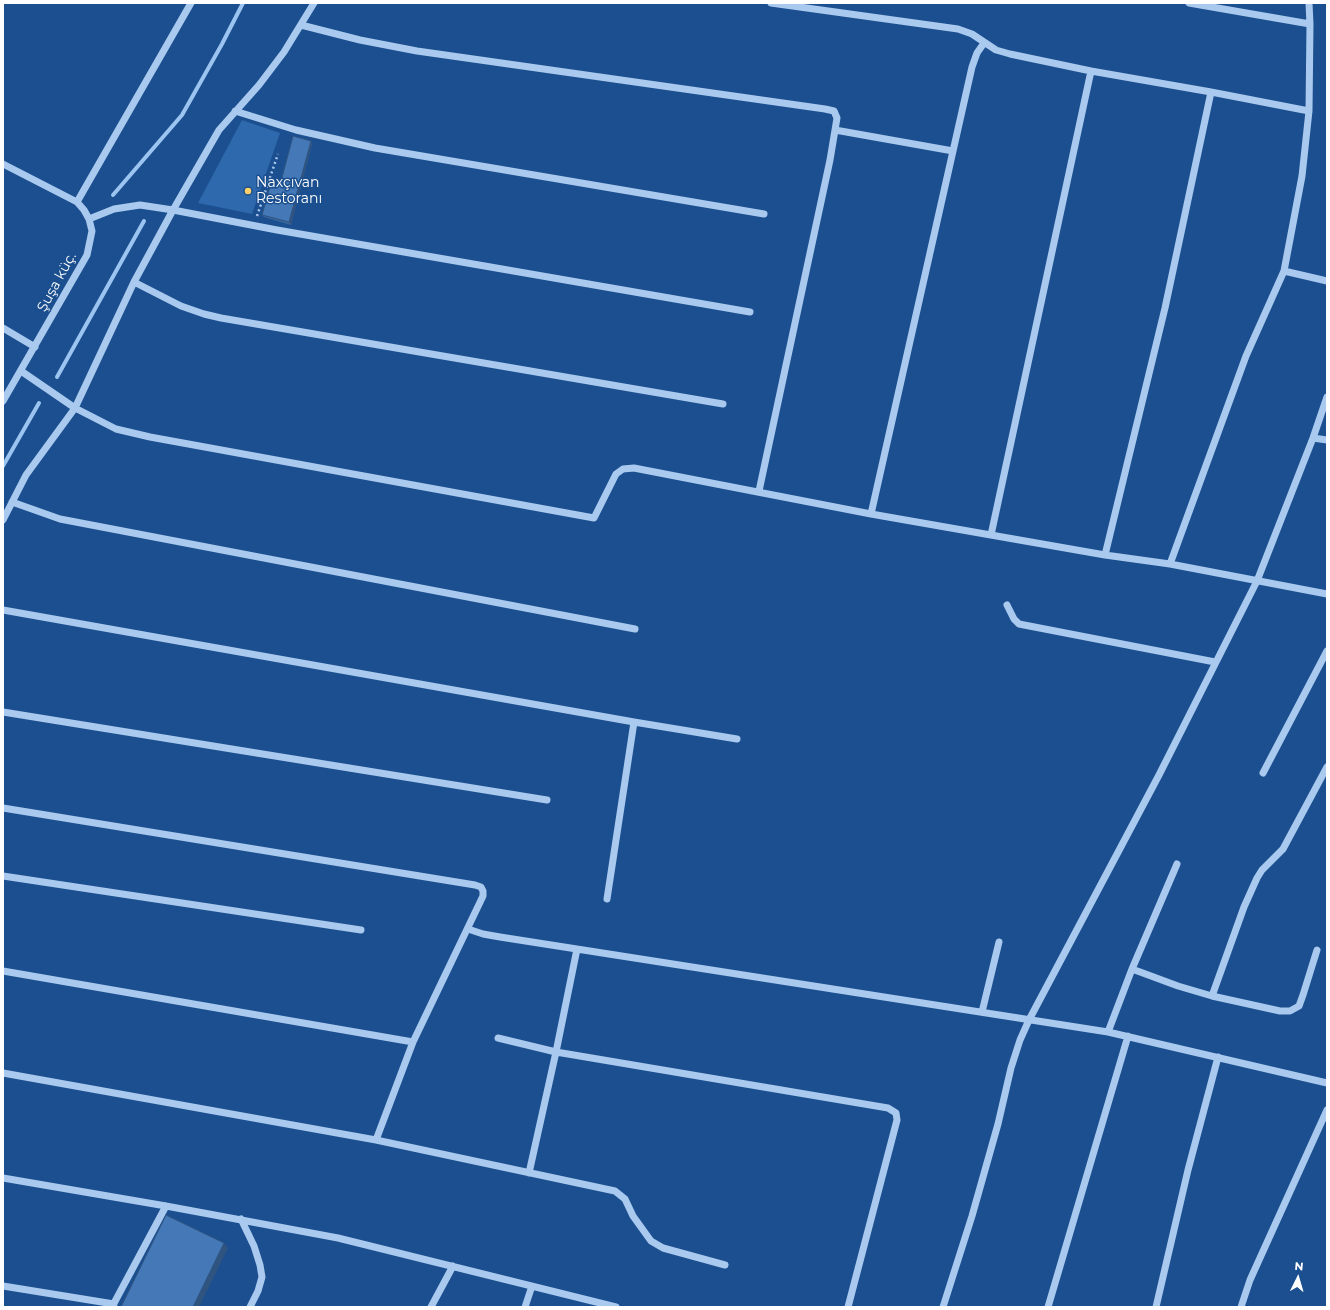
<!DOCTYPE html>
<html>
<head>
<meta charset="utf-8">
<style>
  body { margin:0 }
  #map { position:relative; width:1330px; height:1310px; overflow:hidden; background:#1b4f8f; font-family:Montserrat,sans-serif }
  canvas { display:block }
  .frame { position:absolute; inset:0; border:4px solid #fff; pointer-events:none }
  .north { position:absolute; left:1278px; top:1258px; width:40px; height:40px; -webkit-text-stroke:3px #1b4f8f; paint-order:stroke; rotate:5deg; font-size:11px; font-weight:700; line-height:16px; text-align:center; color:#fff }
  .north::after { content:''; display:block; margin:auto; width:14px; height:18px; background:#fff; clip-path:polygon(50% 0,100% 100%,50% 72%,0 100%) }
</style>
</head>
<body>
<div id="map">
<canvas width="1330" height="1310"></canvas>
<div class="frame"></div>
<div class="north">N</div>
</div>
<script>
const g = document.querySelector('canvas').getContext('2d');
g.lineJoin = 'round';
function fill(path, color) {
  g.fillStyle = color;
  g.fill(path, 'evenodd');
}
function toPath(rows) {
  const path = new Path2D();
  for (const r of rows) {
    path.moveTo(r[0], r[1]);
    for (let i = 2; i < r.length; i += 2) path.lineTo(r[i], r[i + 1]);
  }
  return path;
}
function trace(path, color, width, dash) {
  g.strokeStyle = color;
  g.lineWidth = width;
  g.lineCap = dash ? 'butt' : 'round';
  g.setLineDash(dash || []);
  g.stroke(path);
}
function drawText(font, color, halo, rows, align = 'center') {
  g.font = font + ' Montserrat,sans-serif';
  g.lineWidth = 3;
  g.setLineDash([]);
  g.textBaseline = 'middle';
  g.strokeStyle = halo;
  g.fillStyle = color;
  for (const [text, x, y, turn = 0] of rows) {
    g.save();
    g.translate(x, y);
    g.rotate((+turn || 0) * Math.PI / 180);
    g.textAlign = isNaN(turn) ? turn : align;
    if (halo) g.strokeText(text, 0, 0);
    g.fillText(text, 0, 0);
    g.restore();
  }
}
fill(toPath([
  [242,120,280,133,252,214,198,203]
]), '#2e69ad');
trace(toPath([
  [113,195,182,115,222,44,243,3],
  [57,377,144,221],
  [3,466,39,403]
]), '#9cc4f0', 4);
trace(toPath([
  [257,216,278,154]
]), '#a9c9ee', 2.5, [2, 3]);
trace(toPath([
  [771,3,958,29,972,34,996,50,1010,54,1091,71,1211,92,1309,111],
  [1189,3,1310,24],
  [301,25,360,40,417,51,825,109,834,111,837,118,830,160,759,491],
  [235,111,296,130,375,148,764,214],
  [835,130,953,151],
  [3,164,77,202,84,210,89,219,92,231,87,255,3,401],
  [77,202,191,3],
  [89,219,114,209,140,205,173,210,277,230,750,312],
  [1284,271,1327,281],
  [134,282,181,306,204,314,221,318,723,404],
  [3,328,35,347],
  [21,371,75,408,116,429,150,437,594,518,616,474,623,469,634,468,871,514,1105,555,1170,564,1327,594],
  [1313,438,1327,440],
  [12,502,60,519,635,629],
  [871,514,972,67,977,53,984,43],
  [3,520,26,475,75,408,134,282,173,210,219,130,259,85,284,52,314,3],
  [991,535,1091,71],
  [1105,555,1165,308,1211,92],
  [1170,564,1246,356,1284,271,1302,176,1309,111,1310,24,1309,3],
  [1007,605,1014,619,1019,624,1215,662],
  [3,610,634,722,737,739],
  [3,712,547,800],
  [1263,773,1327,651],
  [3,808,475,885,481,887,483,891,483,896,413,1042,376,1140],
  [3,876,361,930],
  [607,899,634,722],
  [468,929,483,934,500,937,1108,1032,1327,1083],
  [1132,969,1177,864],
  [3,971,413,1042],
  [1212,996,1280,1011,1290,1011,1299,1006,1303,995,1317,950],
  [982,1012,999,942],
  [1108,1032,1132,969,1178,986,1212,996,1244,907,1257,878,1262,870,1283,849,1327,767],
  [498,1038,556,1052,888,1108,896,1113,897,1120,848,1307],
  [3,1073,376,1140,615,1191,625,1199,633,1216,651,1241,663,1248,725,1265],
  [529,1173,556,1052,577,949],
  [3,1178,166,1206,338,1238,616,1307],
  [241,1219,254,1246,260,1265,262,1277,258,1291,250,1307],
  [3,1286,114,1304],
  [112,1307,166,1206],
  [431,1307,453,1266],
  [525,1307,532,1286],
  [943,1307,972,1216,998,1124,1011,1068,1020,1040,1029,1020,1159,775,1257,581,1313,438,1327,397],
  [1048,1307,1128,1036],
  [1156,1307,1188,1170,1218,1057],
  [1241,1307,1250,1280,1327,1110]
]), '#a9c9ee', 7);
fill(toPath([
  [311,141,312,144,291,225,264,217,262,215,280,185]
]), '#3a679d');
fill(toPath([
  [311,141,312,144,291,225,289,222],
  [224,1243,228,1248,199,1307,193,1307]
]), '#305480');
const building = toPath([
  [293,136,311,141,289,222,262,215,271,183,280,185,293,136],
  [166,1215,224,1243,193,1307,121,1307,166,1215]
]);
fill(building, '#4478b7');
trace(building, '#305480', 1);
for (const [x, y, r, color] of [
  [248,191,4,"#ffd166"]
]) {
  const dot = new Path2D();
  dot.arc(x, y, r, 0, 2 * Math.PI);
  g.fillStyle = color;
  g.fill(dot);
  trace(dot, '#1b4f8f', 1.5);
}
drawText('14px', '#fff', '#1b4f8f', [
  ["Naxçıvan",256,183],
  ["Restoranı",256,199]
], 'left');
drawText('14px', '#fff', '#1b4f8f', [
  ["Şuşa küç.",57,282,-61]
]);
</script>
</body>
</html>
